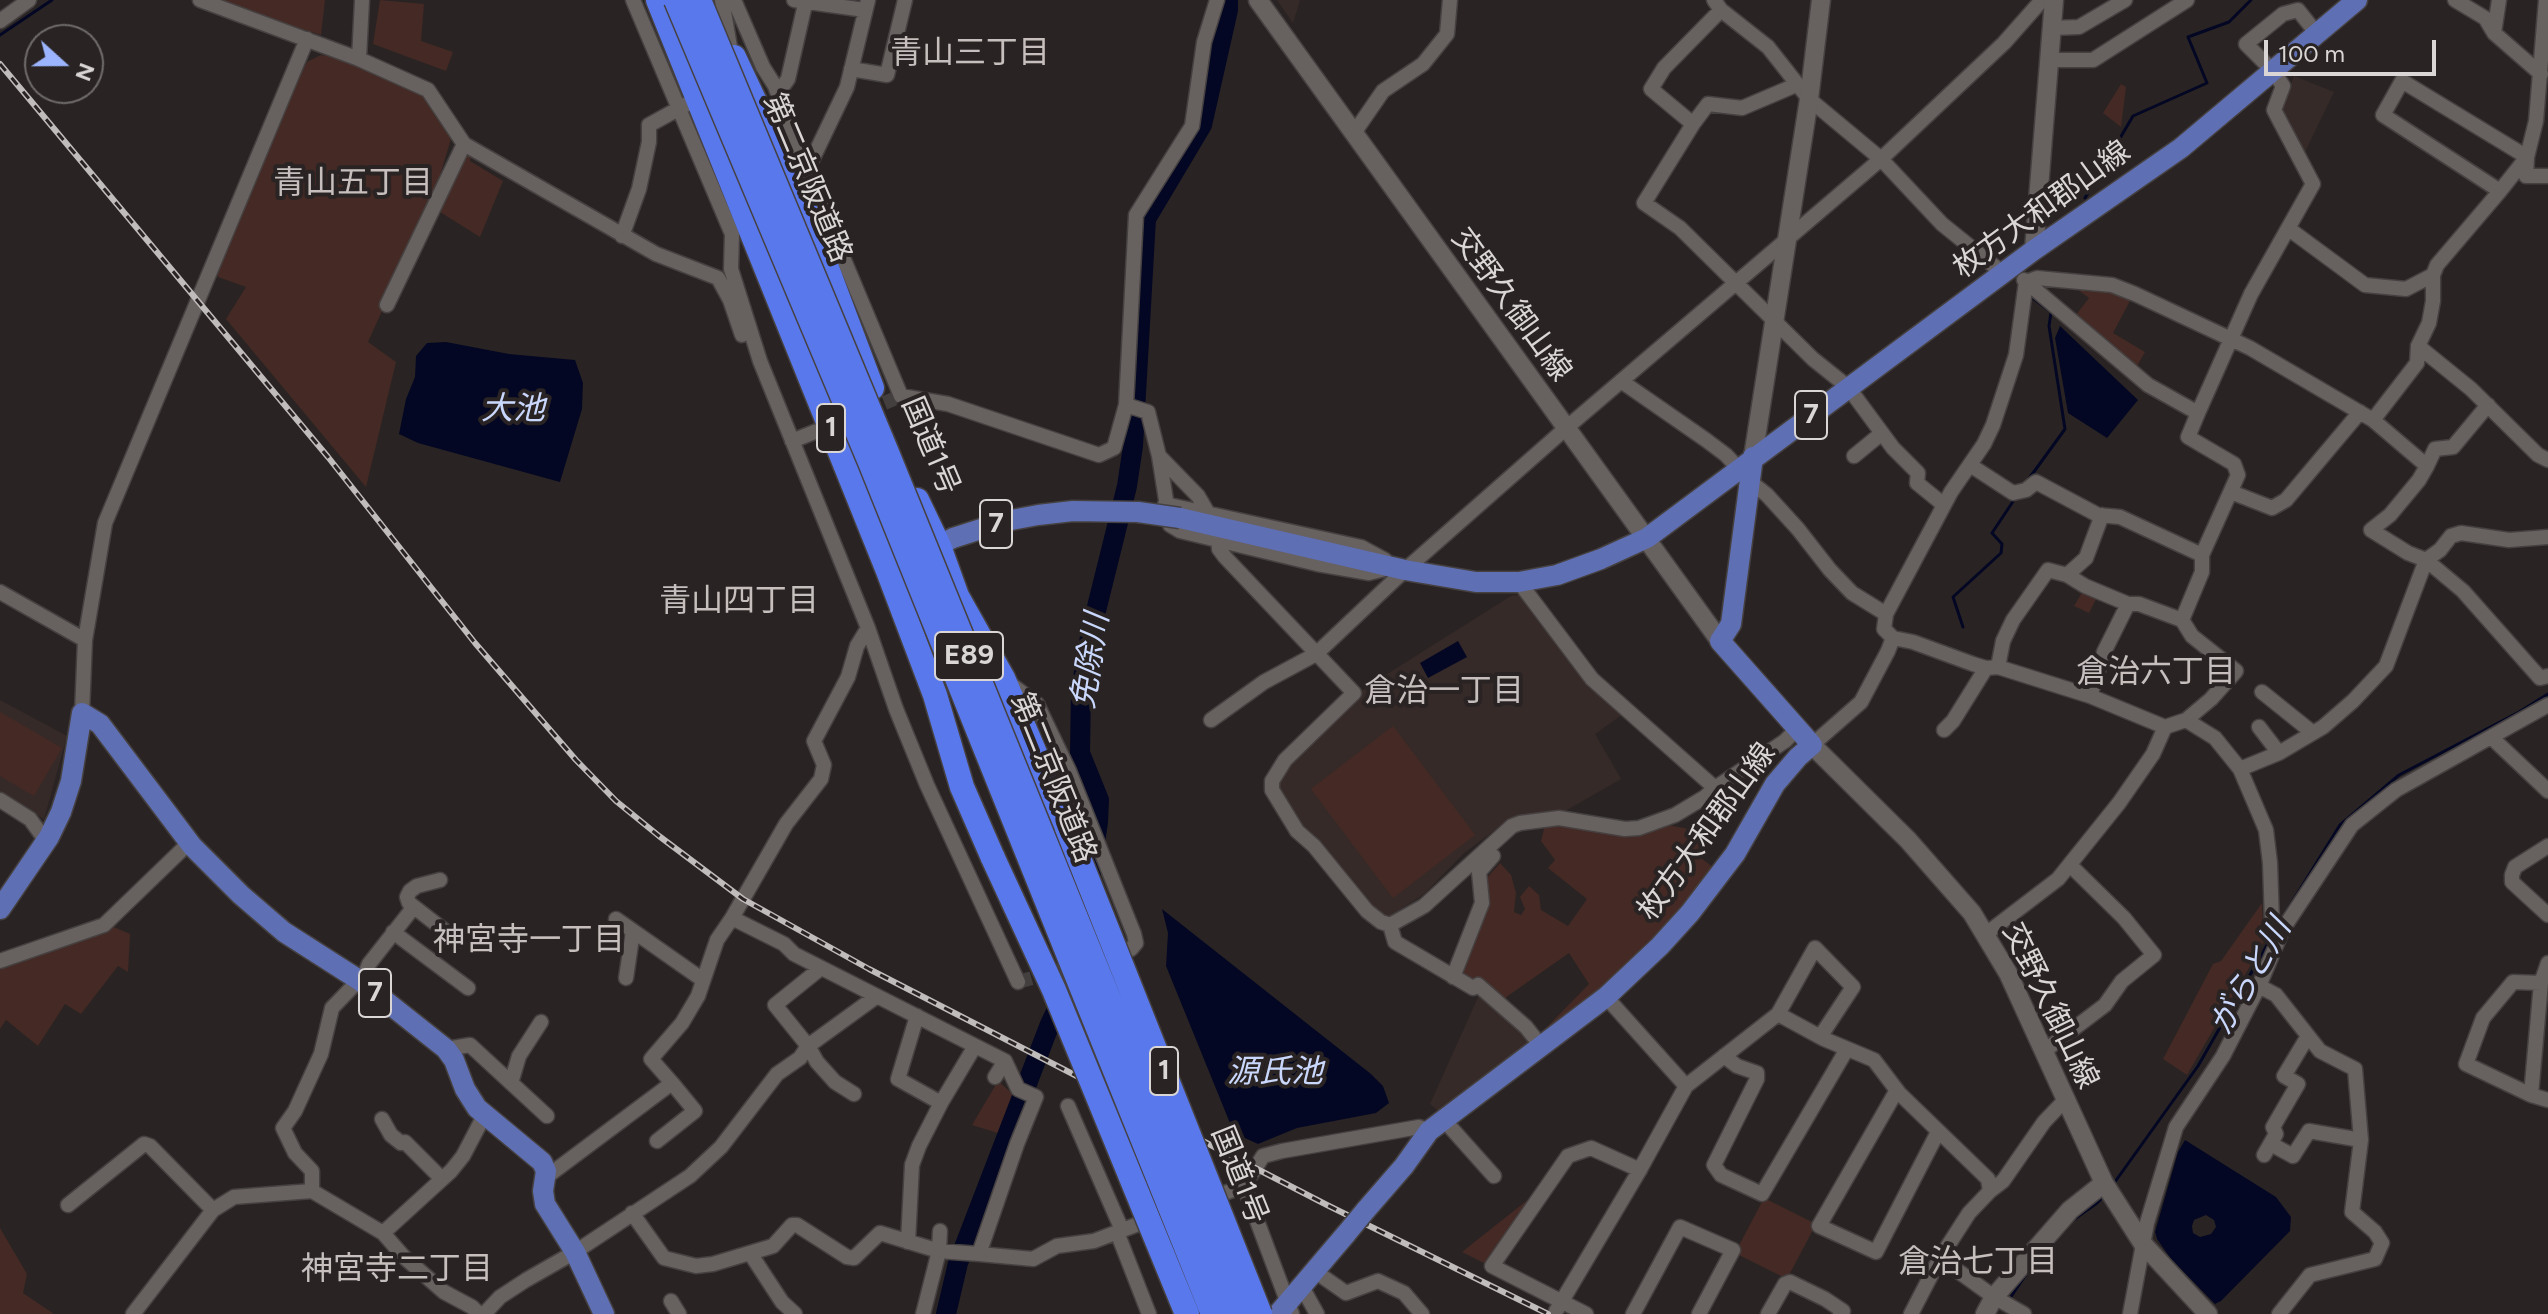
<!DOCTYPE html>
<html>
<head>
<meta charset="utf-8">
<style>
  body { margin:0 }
  #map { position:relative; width:2548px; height:1314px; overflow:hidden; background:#292423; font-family:Figtree,sans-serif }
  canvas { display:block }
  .north { position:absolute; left:24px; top:24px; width:80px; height:80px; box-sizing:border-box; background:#292423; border:2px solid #6f6b6a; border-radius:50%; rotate:111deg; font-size:22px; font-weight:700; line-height:32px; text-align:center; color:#d9d6d5 }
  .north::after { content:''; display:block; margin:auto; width:28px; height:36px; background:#9cb4fd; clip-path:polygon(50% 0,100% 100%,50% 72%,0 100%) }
  .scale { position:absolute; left:2264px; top:40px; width:172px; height:36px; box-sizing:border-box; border:4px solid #d9d6d5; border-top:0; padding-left:10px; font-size:24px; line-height:28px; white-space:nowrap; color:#d9d6d5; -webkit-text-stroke:6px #292423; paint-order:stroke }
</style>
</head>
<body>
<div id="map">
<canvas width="2548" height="1314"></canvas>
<div class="north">N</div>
<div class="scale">100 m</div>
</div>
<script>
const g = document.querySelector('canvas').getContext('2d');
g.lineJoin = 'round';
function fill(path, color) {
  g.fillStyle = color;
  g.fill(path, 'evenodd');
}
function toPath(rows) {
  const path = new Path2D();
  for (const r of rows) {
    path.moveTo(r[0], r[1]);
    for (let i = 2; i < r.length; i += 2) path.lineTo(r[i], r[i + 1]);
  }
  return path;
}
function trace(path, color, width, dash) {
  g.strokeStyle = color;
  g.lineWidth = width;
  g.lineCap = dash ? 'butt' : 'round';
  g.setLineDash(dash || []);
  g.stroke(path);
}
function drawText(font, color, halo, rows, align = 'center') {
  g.font = font + ' Figtree,"Noto Sans JP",sans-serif';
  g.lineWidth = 8;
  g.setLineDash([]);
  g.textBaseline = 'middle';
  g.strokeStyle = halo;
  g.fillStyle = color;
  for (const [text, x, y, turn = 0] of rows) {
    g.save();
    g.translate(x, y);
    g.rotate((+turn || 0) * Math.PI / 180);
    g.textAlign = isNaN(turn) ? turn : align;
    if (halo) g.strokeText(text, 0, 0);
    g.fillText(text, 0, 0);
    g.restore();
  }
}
fill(toPath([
  [1277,0,1300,0,1293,23],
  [2294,76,2334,92,2303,156,2281,111],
  [1525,594,1574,668,1623,714,1595,734,1621,779,1565,811,1512,817,1463,854,1424,894,1385,919,1349,885,1301,828,1276,789,1287,762,1365,688,1511,596],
  [0,700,67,736,44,819,0,792],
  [1480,993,1517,1025,1531,1047,1443,1115,1430,1104]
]), '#362a28');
fill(toPath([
  [219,0,325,0,321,35,217,2],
  [380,0,424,4,421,41,453,52,446,71,373,44],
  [321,55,346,59,427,95,451,139,433,198,368,342,396,362,366,487,226,319,246,287,218,277,216,268,296,84,307,62],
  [2121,84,2126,87,2121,127,2103,113],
  [465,152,472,154,470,161,503,181,480,237,440,212,451,177],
  [2081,284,2132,297,2113,333,2145,352,2136,368,2072,320,2089,298,2077,289],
  [2085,588,2098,595,2089,613,2074,606],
  [0,712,62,748,34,796,0,776],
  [1393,726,1475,835,1393,898,1311,789],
  [1545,825,1651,832,1668,825,1694,830,1707,842,1697,855,1718,871,1681,919,1547,1035,1546,1028,1589,984,1569,953,1502,1000,1459,974,1485,880,1500,863,1511,875,1516,893,1514,912,1521,915,1525,909,1520,897,1529,886,1539,895,1541,910,1568,926,1587,899,1548,868,1555,860,1541,841],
  [2262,903,2264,942,2187,1075,2163,1059,2213,964,2221,961],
  [109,925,130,934,128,972,118,966,81,1014,65,1004,38,1046,6,1020,0,1029,0,964],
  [998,1081,1016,1097,1001,1134,972,1125],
  [1530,1198,1488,1265,1462,1252],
  [1764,1198,1816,1224,1787,1279,1735,1253],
  [0,1228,27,1274,23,1293,54,1314,0,1314]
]), '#442924');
fill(toPath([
  [2060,326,2138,400,2107,438,2068,413,2055,338],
  [446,342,509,354,575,360,583,383,582,409,560,482,418,443,399,434,406,399,415,377,416,356,427,343],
  [1458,641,1467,657,1428,678,1420,663],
  [1162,909,1371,1074,1383,1086,1389,1103,1376,1113,1297,1128,1258,1144,1234,1133,1166,966,1168,933],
  [2185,1140,2276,1197,2291,1217,2290,1231,2221,1301,2215,1304,2171,1259,2157,1239,2155,1232,2178,1152],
  [2206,1215,2214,1220,2216,1227,2211,1234,2200,1237,2193,1233,2192,1226,2194,1220]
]), '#040723');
trace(toPath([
  [0,35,52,0],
  [2085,198,2133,116,2207,83,2188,37,2229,22,2251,0],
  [2028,480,2065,429,2049,326,2051,312,2033,298],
  [1963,627,1953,597,2001,553,2002,544,1992,533,2014,500],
  [2281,920,2340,825,2399,775,2519,712,2548,694],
  [2112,1186,2198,1066,2274,933],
  [2073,1220,2097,1203,2105,1195],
  [2008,1301,2025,1276,2055,1241]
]), '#040723', 3);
trace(toPath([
  [946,1314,958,1263,1050,1024,1077,968,1098,822,1099,800,1080,753,1081,690,1091,631,1127,486,1133,446,1146,219,1202,125,1228,10,1228,0]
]), '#040723', 20);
trace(toPath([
  [865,411,901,396],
  [1018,982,1077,965]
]), '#433f3e', 14, [14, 7]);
const street = toPath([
  [200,0,359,59,362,0],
  [633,0,732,234,731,269,760,361,868,628,896,709,927,785,1018,982],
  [722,0,730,47],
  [734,0,763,67,775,86,803,162,901,396,948,404,1099,455,1114,448,1126,405,1136,215,1192,126,1204,42,1217,0],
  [794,0,865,10],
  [1714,0,1721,10,1768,47,1809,99,1881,159,1942,224,2004,274],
  [2455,0,2485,18,2494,33,2541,74],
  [2546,0,2536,121,2527,157,2526,176,2548,176],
  [1721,10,1664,68,1651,89,1693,124,1644,203,1680,228,1813,359,1848,387,1893,448,1918,473,1917,483,1944,505],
  [0,21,29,0],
  [2052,28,2079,27,2125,0],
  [2494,33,2499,0],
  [359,59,428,90,464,144,656,254,718,278,730,300,742,335],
  [2049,60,2093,60,2187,0],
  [851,69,887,75,905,0],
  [778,93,788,79,806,0],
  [1693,124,1708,104,1742,108,1796,85],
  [1354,133,1383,91,1423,64,1447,34,1450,0],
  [803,162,813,158,847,87,868,0],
  [2289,229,2365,285,2406,289,2433,275],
  [622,236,639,189,649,142,649,125,687,104],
  [387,305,464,144],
  [2418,346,2471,389,2538,455,2548,460],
  [1621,381,1706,440,1726,455,1739,469],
  [1126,405,1148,412,1159,456,1198,496,1208,513],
  [2198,413,2251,294,2313,184,2274,110,2283,86,2273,71,2246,44,2283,14,2298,10,2317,34],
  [2373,420,2417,363,2418,346,2429,323,2433,301,2433,275,2437,265,2500,191,2527,157,2402,81,2383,115,2500,191],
  [792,441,817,431],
  [1159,456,1170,525,1180,531,1317,564,1369,573,1389,568],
  [1854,456,1882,433],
  [1970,465,2013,493,2026,490,2036,482,2098,515,2120,517,2202,555],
  [2427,466,2435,449,2453,447,2488,405],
  [1752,483,1767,495,1798,529,1830,570,1852,593,1886,614],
  [2231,492,2272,508,2286,500,2360,412],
  [1165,504,1361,547,1385,560],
  [1218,538,1219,549,1225,557,1354,693,1285,760,1272,781,1272,790,1297,831,1314,846,1367,911,1381,922,1390,925,1424,906,1512,826,1520,823,1559,818,1625,829,1639,828,1675,815,1705,797,1715,788],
  [2067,575,2086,558,2102,515],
  [1519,582,1592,679,1715,788,1785,741,1797,729],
  [0,592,85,640],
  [2182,620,2192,636,2236,671,2211,699,2186,720],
  [1893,638,1913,642,1973,664,1986,668,1998,667,2090,696],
  [1998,667,2003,641,2013,620,2048,570,2067,575,2085,586,2128,604],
  [1008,682,1037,704,1069,771,1134,934,1136,943,1131,949],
  [2262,692,2313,733],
  [82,713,85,640,105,523,307,39],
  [1211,720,1264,682,1316,654,1405,570,1565,429,1881,159,2004,43,2042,0],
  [2165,727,2186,720,2215,738,2240,769,2266,830,2270,863,2272,922,2283,929],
  [2259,727,2279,753],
  [1944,730,1953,721,1986,668],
  [2491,737,2548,791],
  [1812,745,1861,702,1888,651,1893,638,1884,629,1886,614,1951,492,1984,444,1993,425,2016,355,2026,282,2037,278,2112,285,2135,294,2250,348,2373,420,2427,466,2419,480,2390,515,2371,530,2408,553,2426,560,2463,591,2540,678,2548,676],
  [2240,769,2279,753,2323,727,2353,701,2386,666,2426,560,2440,550,2451,536,2461,533,2509,540,2548,537],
  [0,800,30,819,46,841],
  [2548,846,2515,867,2512,875,2512,882,2548,915],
  [440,880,417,886,410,891,407,897,409,903,458,941],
  [616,919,703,980],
  [1390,925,1395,942,1473,988,1478,985,1526,1027,1541,1046],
  [393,932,468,988],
  [1986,934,2058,879,2119,803,2153,754,2165,727,2090,696,2104,652,2128,604,2139,604,2182,620,2202,572,2202,555,2238,475,2234,464,2188,437,2198,413,2148,385,2024,280],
  [0,961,104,925,190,842],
  [2548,963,2541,983,2531,1095,2548,1100],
  [821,968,775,1005,808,1046,817,1062,835,1082,854,1094],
  [1453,977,1482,903,1479,872,1493,856],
  [626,978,633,931],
  [2259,986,2276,995,2320,1051,2355,1069,2361,1140,2352,1212,2375,1232,2382,1243,2375,1259,2310,1275,2279,1314],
  [367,987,365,974,369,964,413,908],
  [1606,997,1686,1086,1778,1014,1824,1039,1874,1060,1899,1093,1988,1179,1990,1191,1969,1213,1940,1258,1994,1297,2024,1314],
  [1778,1014,1815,948,1853,987,1820,1037],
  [917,1016,898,1079,941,1103],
  [446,1049,470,1045,547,1116],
  [2043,1052,2105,1005,2122,981,2154,955,2124,918,2070,865],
  [1724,1056,1737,1066,1757,1073,1757,1079,1714,1165,1721,1175,1762,1194,1847,1049],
  [995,1077,1005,1061],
  [511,1083,519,1056,541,1022],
  [1897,1090,1819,1226,1876,1252,1938,1132],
  [2531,1095,2466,1064,2483,1018,2513,982,2541,983],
  [1068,1106,1122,1230],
  [382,1119,391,1135,401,1143,405,1142,442,1179],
  [1444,1120,1494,1176],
  [657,1141,695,1111,672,1083],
  [2271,1144,2293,1156,2309,1131,2361,1140],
  [2264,1155,2276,1134,2273,1127,2298,1084,2284,1076,2308,1036],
  [545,1178,672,1083,651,1059,682,1023,698,996,717,940,732,918,786,824,821,779,824,765,814,741,848,677,857,646,868,628],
  [312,1191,312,1171,295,1153,283,1128,295,1111,321,1054,332,1008,359,980],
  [1990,1191,2003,1181,2044,1122,2065,1100],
  [1208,1199,1244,1186],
  [68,1205,144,1144,150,1146,213,1210],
  [632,1213,664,1258,696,1266,713,1264,773,1246,792,1225,797,1225,847,1257,854,1258,880,1233,939,1251,979,1254,1017,1144,1036,1097,1018,1089,1005,1061,794,954,784,944,732,918],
  [1117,1232,1149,1314],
  [383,1233,451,1171,463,1156,485,1114],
  [908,1242,912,1165,919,1146,941,1103,975,1046],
  [750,1253,782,1302,795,1314],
  [979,1254,1033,1259,1057,1246,1094,1241,1154,1218],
  [1316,1272,1346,1293,1378,1281,1404,1293,1422,1314],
  [1302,1287,1317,1314],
  [671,1301,679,1314],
  [1556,1311,1638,1173,1686,1086],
  [133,1314,213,1210,234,1197,312,1191,383,1233,404,1257,444,1292,472,1307,479,1314],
  [484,1314,500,1297,526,1280,575,1252,690,1176,721,1147,777,1074,800,1058,808,1046,877,996],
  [923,1314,939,1251,940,1231],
  [1292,1314,1244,1186,1263,1156,1282,1151,1419,1127,1429,1131],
  [1586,1314,1492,1266,1568,1156,1591,1148,1640,1170],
  [1633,1314,1680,1227,1733,1250,1699,1314],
  [1768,1314,1785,1284,1790,1282,1825,1299,1843,1311,1840,1314],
  [1911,1314,1940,1258],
  [2130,1314,2147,1223,2176,1127,2223,1056,2259,986,2283,929,2352,825,2396,790,2548,705]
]);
const secondary = toPath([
  [1258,0,1720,641],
  [2034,250,2054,0],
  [1753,457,1809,99,1821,0],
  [1812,745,1908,840,1972,913,2008,973,2104,1183,2143,1244,2208,1314],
  [1985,1314,1994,1297,2070,1210,2104,1183]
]);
const primary = toPath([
  [1180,518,1405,570,1476,582,1519,582,1557,575,1601,559,1647,538,2034,250,2181,148,2357,0],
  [928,551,953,538,1006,521,1038,515,1073,511,1138,512],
  [0,909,49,837,61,812,71,781,82,713,100,724,192,846,241,895,284,932,359,980,446,1049,454,1060,465,1089,477,1108,542,1162,546,1171,543,1191,545,1204,575,1252,604,1314],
  [1365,1211,1404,1166,1429,1131,1606,997,1660,946,1690,913,1735,854,1775,784,1798,757,1812,745,1720,641,1731,624,1753,457],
  [1278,1314,1346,1234]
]);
const highway = toPath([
  [658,0,888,571,935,695,962,787,993,858],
  [734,57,803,204,872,388],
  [917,500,939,546,957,596,1003,678,1067,828]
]);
trace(street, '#464141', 17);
trace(secondary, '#464141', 21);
trace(primary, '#464141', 23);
trace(highway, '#464141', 27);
trace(street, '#676160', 14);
trace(secondary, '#676160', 18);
trace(primary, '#5f6fb4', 20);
trace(highway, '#5978ec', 24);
const rail = toPath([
  [0,64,328,457,475,643,576,760,616,801,659,836,743,899,869,969,1327,1205,1548,1314]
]);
trace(rail, '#c0bcbb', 6);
trace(rail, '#292423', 3, [9]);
const primaryBridge = toPath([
  [1138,512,1180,518],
  [1346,1234,1365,1211]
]);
const highwayBridge = toPath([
  [676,0,870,462,1213,1314],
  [699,0,886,450,1237,1314],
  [1067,828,1260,1314],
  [993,858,1054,990,1187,1314]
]);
trace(primaryBridge, '#464141', 23, []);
trace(highwayBridge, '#464141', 27, []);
trace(primaryBridge, '#5f6fb4', 20);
trace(highwayBridge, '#5978ec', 24);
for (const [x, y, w] of [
  [1811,415,32],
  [831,428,28],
  [996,524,32],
  [969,656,68],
  [375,993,32],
  [1164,1071,28]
]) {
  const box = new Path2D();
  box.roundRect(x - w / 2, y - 24, w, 48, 6);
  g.fillStyle = '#292423';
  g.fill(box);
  trace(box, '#d9d6d5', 2);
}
drawText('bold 28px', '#d9d6d5', null, [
  ["7",1811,415],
  ["1",831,428],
  ["7",996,524],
  ["E89",969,656],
  ["7",375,993],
  ["1",1164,1071]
]);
drawText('30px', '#d9d6d5', '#292423', [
  ["第二京阪道路",807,178,67],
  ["枚方大和郡山線",2042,210,-36],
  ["交野久御山線",1511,305,54],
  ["国道1号",930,446,67],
  ["第二京阪道路",1053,778,68],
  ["枚方大和郡山線",1707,832,-54],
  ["交野久御山線",2050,1006,64],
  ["国道1号",1239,1175,68]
]);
drawText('32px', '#c6bfbe', '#292423', [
  ["青山三丁目",970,54],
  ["青山五丁目",353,184],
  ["青山四丁目",739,602],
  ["倉治六丁目",2156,673],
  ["倉治一丁目",1444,692],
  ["神宮寺一丁目",529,941],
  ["倉治七丁目",1978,1263],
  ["神宮寺二丁目",397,1270]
]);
drawText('italic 32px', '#cad7fc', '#292423', [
  ["大池",513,410],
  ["免除川",1091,661,-81],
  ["がらと川",2251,977,-60],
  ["源氏池",1275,1073]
]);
</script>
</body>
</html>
